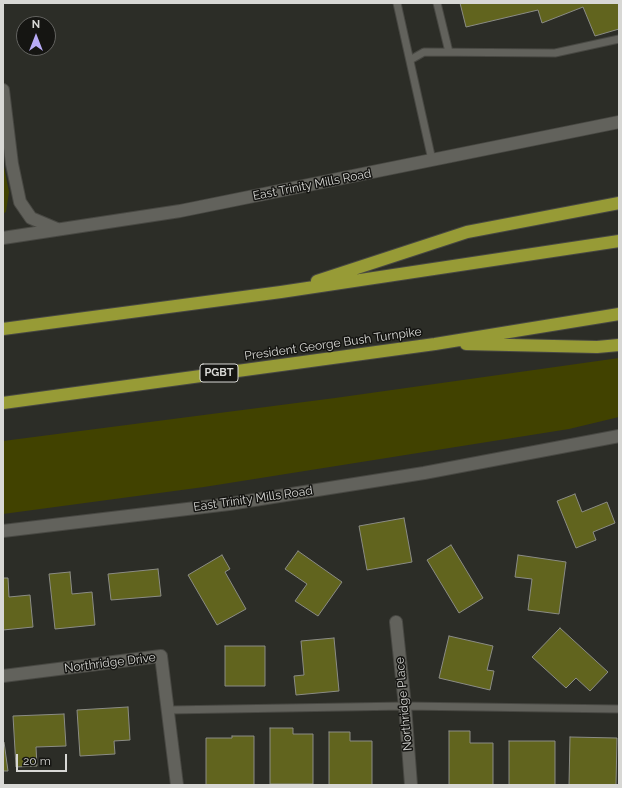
<!DOCTYPE html>
<html>
<head>
<meta charset="utf-8">
<style>
  body { margin:0 }
  #map { position:relative; width:622px; height:788px; overflow:hidden; background:#2c2d27; font-family:Raleway,sans-serif }
  canvas { display:block }
  .frame { position:absolute; inset:0; border:4px solid #d8d8d5; pointer-events:none }
  .north { position:absolute; left:16px; top:16px; width:40px; height:40px; box-sizing:border-box; background:#151512; border:1px solid #636360; border-radius:50%; rotate:0deg; font-size:11px; font-weight:700; line-height:16px; text-align:center; color:#d8d8d5 }
  .north::after { content:''; display:block; margin:auto; width:14px; height:18px; background:#b8abf7; clip-path:polygon(50% 0,100% 100%,50% 72%,0 100%) }
  .scale { position:absolute; left:16px; top:754px; width:51px; height:18px; box-sizing:border-box; border:2px solid #d8d8d5; border-top:0; padding-left:5px; font-size:12px; line-height:14px; white-space:nowrap; color:#d8d8d5; -webkit-text-stroke:3px #151512; paint-order:stroke }
</style>
</head>
<body>
<div id="map">
<canvas width="622" height="788"></canvas>
<div class="frame"></div>
<div class="north">N</div>
<div class="scale">20 m</div>
</div>
<script>
const g = document.querySelector('canvas').getContext('2d');
g.lineJoin = 'round';
function fill(path, color) {
  g.fillStyle = color;
  g.fill(path, 'evenodd');
}
function toPath(rows) {
  const path = new Path2D();
  for (const r of rows) {
    path.moveTo(r[0], r[1]);
    for (let i = 2; i < r.length; i += 2) path.lineTo(r[i], r[i + 1]);
  }
  return path;
}
function trace(path, color, width, dash) {
  g.strokeStyle = color;
  g.lineWidth = width;
  g.lineCap = dash ? 'butt' : 'round';
  g.setLineDash(dash || []);
  g.stroke(path);
}
function drawText(font, color, halo, rows, align = 'center') {
  g.font = font + ' Raleway,sans-serif';
  g.lineWidth = 3;
  g.setLineDash([]);
  g.textBaseline = 'middle';
  g.strokeStyle = halo;
  g.fillStyle = color;
  for (const [text, x, y, turn = 0] of rows) {
    g.save();
    g.translate(x, y);
    g.rotate((+turn || 0) * Math.PI / 180);
    g.textAlign = isNaN(turn) ? turn : align;
    if (halo) g.strokeText(text, 0, 0);
    g.fillText(text, 0, 0);
    g.restore();
  }
}
fill(toPath([
  [3,162,9,192,6,212,4,213,3,212],
  [619,358,619,417,569,429,204,487,3,514,3,441,335,398]
]), '#414200');
const building = toPath([
  [460,3,619,3,619,29,595,36,583,7,542,23,538,10,466,27,460,3],
  [575,494,582,512,607,502,615,523,593,532,596,540,576,548,557,501,575,494],
  [404,518,412,562,367,570,359,526,404,518],
  [451,545,483,598,459,613,427,560,451,545],
  [298,551,342,582,318,616,295,601,307,584,285,569,298,551],
  [222,555,230,569,225,572,246,609,217,625,188,575,222,555],
  [518,555,566,562,559,614,528,610,532,579,515,577,518,555],
  [158,569,161,596,111,600,108,574,158,569],
  [70,572,72,594,92,592,95,625,55,629,49,574,70,572],
  [3,578,8,578,9,597,30,595,33,627,3,630,3,578],
  [560,628,608,672,590,691,576,678,566,688,532,657,560,628],
  [449,636,493,646,487,670,494,671,490,690,439,678,449,636],
  [334,638,339,691,296,695,294,676,304,675,301,641,334,638],
  [225,646,265,646,265,686,225,686,225,646],
  [128,707,130,740,114,741,115,754,80,756,77,710,128,707],
  [64,714,66,746,36,747,37,766,16,767,13,716,64,714],
  [270,728,293,728,293,734,313,734,313,784,270,784,270,728],
  [449,731,470,731,470,743,493,743,493,785,449,785,449,731],
  [329,732,350,732,350,741,372,741,372,785,329,785,329,732],
  [232,736,254,736,254,785,206,785,206,738,232,738,232,736],
  [570,737,617,738,616,785,569,785,570,737],
  [509,741,555,741,555,785,509,785,509,741],
  [3,742,4,742,8,771,3,771,3,742]
]);
fill(building, '#61641e');
trace(building, '#8b8c85', 1);
const lane = toPath([
  [397,3,432,160],
  [437,3,449,52],
  [410,60,424,52,555,53,619,39],
  [168,710,405,706,619,709]
]);
const street = toPath([
  [396,622,405,706,411,785],
  [3,676,161,656,177,785]
]);
const secondary = toPath([
  [3,90,12,164,20,202,31,218,57,229],
  [3,238,180,211,619,122],
  [3,531,229,504,424,473,619,436]
]);
const highway = toPath([
  [317,281,467,232,619,203],
  [3,329,281,292,619,241],
  [466,344,597,347,619,345],
  [3,403,435,344,619,314]
]);
trace(lane, '#484843', 9);
trace(street, '#484843', 14);
trace(secondary, '#484843', 14);
trace(highway, '#484843', 14);
trace(lane, '#62625c', 7);
trace(street, '#62625c', 12);
trace(secondary, '#62625c', 12);
trace(highway, '#979b36', 12);
for (const [x, y, w] of [
  [219,373,38]
]) {
  const box = new Path2D();
  box.roundRect(x - w / 2, y - 9, w, 18, 3);
  g.fillStyle = '#151512';
  g.fill(box);
  trace(box, '#d8d8d5', 1);
}
drawText('bold 11px', '#d8d8d5', null, [
  ["PGBT",219,373]
]);
drawText('12px', '#d8d8d5', '#151512', [
  ["East Trinity Mills Road",312,185,-11],
  ["President George Bush Turnpike",333,344,-8],
  ["East Trinity Mills Road",253,499,-8],
  ["Northridge Drive",110,663,-7],
  ["Northridge Place",404,704,-95]
]);
</script>
</body>
</html>
